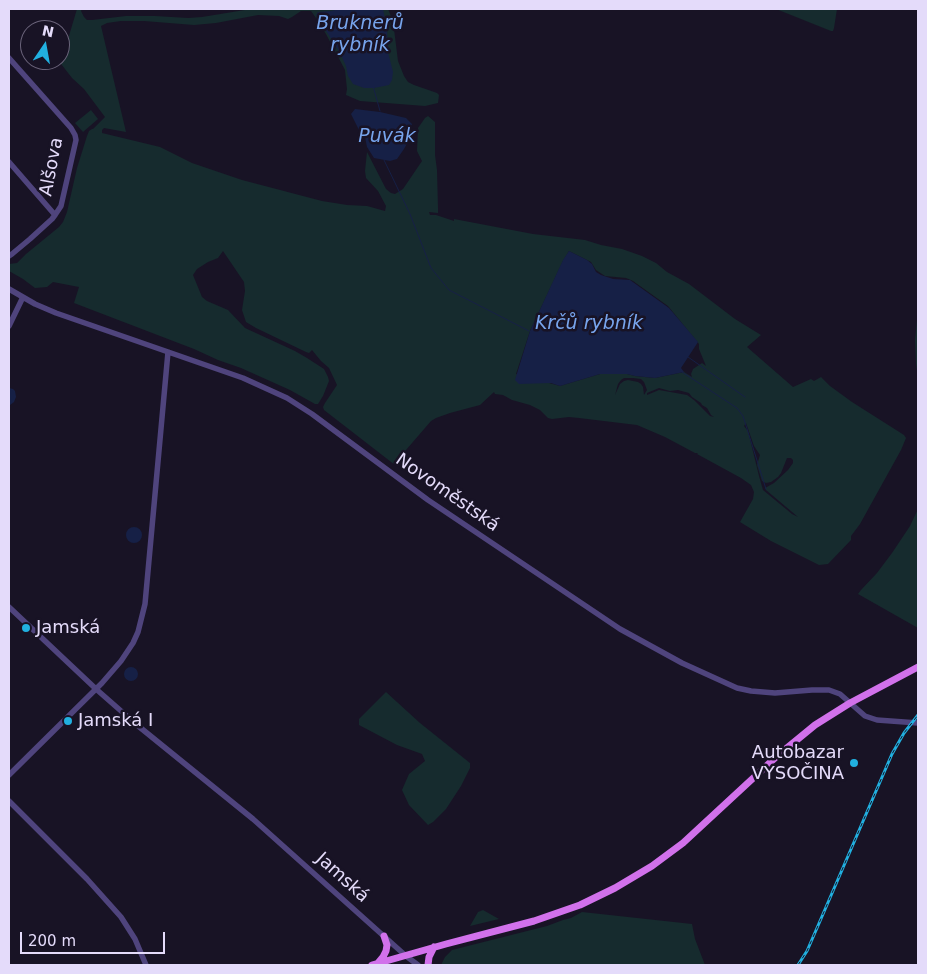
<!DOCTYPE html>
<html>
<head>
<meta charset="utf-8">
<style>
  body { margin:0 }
  #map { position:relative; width:927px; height:974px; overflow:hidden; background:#181325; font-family:"DejaVu Sans",sans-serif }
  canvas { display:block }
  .frame { position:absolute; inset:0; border:10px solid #e4dbfa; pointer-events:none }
  .north { position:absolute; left:20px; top:20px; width:50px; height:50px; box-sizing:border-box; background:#181325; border:1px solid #6a637a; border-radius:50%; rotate:12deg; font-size:14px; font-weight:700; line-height:20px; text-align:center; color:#e4dbfa }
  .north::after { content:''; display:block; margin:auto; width:18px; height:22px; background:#21b0e0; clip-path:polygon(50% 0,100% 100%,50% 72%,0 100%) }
  .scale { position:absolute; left:20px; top:932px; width:145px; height:22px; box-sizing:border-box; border:2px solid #e4dbfa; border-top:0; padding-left:6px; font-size:15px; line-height:18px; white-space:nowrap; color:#e4dbfa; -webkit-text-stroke:4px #181325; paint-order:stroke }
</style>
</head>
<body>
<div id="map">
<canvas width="927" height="974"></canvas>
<div class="frame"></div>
<div class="north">N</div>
<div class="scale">200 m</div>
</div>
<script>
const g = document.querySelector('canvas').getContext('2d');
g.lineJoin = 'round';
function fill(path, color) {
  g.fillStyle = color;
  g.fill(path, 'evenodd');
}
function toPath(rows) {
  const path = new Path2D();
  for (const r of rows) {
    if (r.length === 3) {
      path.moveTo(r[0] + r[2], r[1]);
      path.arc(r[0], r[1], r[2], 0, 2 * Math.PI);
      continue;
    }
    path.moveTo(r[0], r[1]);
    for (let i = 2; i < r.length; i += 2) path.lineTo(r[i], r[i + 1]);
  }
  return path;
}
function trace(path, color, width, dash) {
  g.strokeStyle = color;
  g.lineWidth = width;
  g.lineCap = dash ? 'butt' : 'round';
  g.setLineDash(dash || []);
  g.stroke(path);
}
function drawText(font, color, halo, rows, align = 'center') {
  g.font = font + ' "DejaVu Sans",sans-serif';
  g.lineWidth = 5;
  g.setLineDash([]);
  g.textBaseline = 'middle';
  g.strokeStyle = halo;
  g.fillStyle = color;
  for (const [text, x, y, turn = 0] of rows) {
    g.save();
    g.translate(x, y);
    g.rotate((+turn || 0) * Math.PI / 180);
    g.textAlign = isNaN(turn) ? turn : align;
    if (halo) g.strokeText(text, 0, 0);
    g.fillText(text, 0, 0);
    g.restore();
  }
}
fill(toPath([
  [77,9,82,9,81,11,84,17,87,20,92,20,126,16,155,16,188,18,202,17,251,9,388,9,393,21,398,61,404,76,408,82,414,85,437,93,439,95,438,103,425,106,360,101,346,95,347,89,345,70,326,34,316,18,311,11,301,11,292,17,288,19,279,16,258,15,216,23,194,25,144,21,121,21,107,23,101,26,126,132,104,128,102,130,102,133,160,147,192,163,242,180,322,201,347,205,367,206,385,211,386,206,378,191,366,178,365,171,367,152,386,189,391,193,395,194,403,189,422,161,417,151,418,128,425,118,428,116,435,122,435,155,437,170,438,208,438,213,429,212,430,215,436,215,454,221,454,219,533,234,585,240,601,245,622,249,642,256,656,263,667,272,689,284,735,319,761,335,747,347,793,387,811,379,814,381,821,377,830,386,852,402,904,435,906,438,901,450,860,524,851,536,851,540,828,564,819,565,771,541,740,522,753,499,754,492,751,485,741,478,697,454,698,453,695,453,665,437,637,425,579,418,569,417,552,419,548,418,540,410,530,405,512,400,503,395,495,394,494,392,480,405,450,413,436,418,431,421,406,450,395,465,324,410,323,407,325,403,337,385,329,368,321,361,312,350,309,353,306,352,256,328,246,322,242,310,245,291,244,282,223,251,218,258,208,262,197,269,193,275,202,297,207,301,228,310,245,328,295,351,307,358,324,369,328,377,329,381,323,396,318,404,315,404,290,390,241,368,218,360,194,349,74,303,79,287,53,282,47,287,35,288,23,279,9,271,9,264,17,263,26,254,59,227,63,222,67,212,77,168,87,136,89,131,92,129,93,129,105,117,84,89,72,78,58,60,60,60,60,42,68,39],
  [569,251,591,262,596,270,605,276,626,278,633,281,668,306,699,344,699,349,706,366,702,363,693,369,691,374,692,377,684,372,655,378,635,376,627,374,609,373,600,374,560,386,516,374,530,331,563,261],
  [624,378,633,378,641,379,644,382,647,390,644,395,643,387,641,384,638,382,628,380,624,381,620,384,615,395,618,384,621,380],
  [659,388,670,391,678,390,689,393,692,397,701,403,702,405,707,408,711,415,714,417,710,416,694,400,687,395,659,390,647,395,647,393],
  [746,423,754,446,760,455,757,465,762,481,766,483,771,482,778,477,781,473,787,458,791,458,793,460,793,463,788,470,774,483,765,488,766,490,798,517,792,514,763,490,759,476,748,431,744,426],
  [776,9,837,9,834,28,833,31,831,31],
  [91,110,98,119,83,132,75,123],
  [918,310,918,378,916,364,915,340],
  [918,509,918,628,858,594,861,590,877,573,892,553,910,526],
  [386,692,420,723,470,763,470,768,461,786,446,809,433,822,428,825,409,805,402,790,409,774,425,761,422,754,397,745,359,725,359,719],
  [483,910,499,919,470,926,478,912],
  [582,912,692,924,695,939,705,965,441,965,445,957,452,950,547,926,563,920,571,918]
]), '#162b2e');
fill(toPath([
  [339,9,383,9,387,29,388,52,393,72,392,80,389,85,374,88,364,88,353,84,348,76,346,66,340,53,316,15,318,12,331,11],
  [355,109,380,112,406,118,412,124,410,138,404,149,397,159,390,161,374,158,367,147,365,137,359,130,351,114],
  [569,251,587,260,592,264,596,272,601,275,613,279,630,280,669,308,698,342,681,368,684,372,655,378,635,376,627,374,600,374,560,386,551,383,519,384,515,380,530,331,563,260],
  [9,388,13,389,15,391,16,397,14,402,10,405],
  [134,535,8],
  [131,674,7]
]), '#162046');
trace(toPath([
  [373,86,380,111],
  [384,160,410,214,431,268,449,290,529,331],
  [688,357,745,397],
  [682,372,737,408,743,416,766,489]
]), '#162046', 1);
trace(toPath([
  [9,58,71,128,75,135,76,140,61,206,55,215,52,219,30,239,12,254,9,256],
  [9,162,55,215],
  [9,289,35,304,56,313,243,378,287,398,312,414,428,500,620,629,682,663,737,688,751,691,775,693,812,690,829,690,840,694,865,716,877,720,918,723],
  [9,326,23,297],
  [9,607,96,689,137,725,253,819,406,956,418,965],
  [9,775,102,683,121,661,133,643,138,632,145,604,168,352],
  [9,801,87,879,121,917,135,939,146,965]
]), '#4f447d', 5.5);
trace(toPath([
  [378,963,383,957,386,951,387,945,384,936],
  [372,965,446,944,534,921,580,905,615,888,652,866,683,843,776,757,815,725,850,703,918,667],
  [428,965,429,957,434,947]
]), '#d171eb', 7);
const rail = toPath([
  [798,965,807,951,817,928,892,754,904,733,918,715]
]);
trace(rail, '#21b0e0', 3);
trace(rail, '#181325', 1, [4]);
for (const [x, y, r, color] of [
  [26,628,5,"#21b0e0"],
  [68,721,5,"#21b0e0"],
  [854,763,5,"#21b0e0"]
]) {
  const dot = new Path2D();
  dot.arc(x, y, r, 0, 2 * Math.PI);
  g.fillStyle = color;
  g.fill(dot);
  trace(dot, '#181325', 2);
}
drawText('18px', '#e4dbfa', '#181325', [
  ["Alšova",52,167,-79],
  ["Novoměstská",447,493,35],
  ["Jamská",342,878,42]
]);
drawText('18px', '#e4dbfa', '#181325', [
  ["Jamská",36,628],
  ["Jamská I",78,721],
  ["Autobazar",844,753,"right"],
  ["VYSOČINA",844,774,"right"]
], 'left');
drawText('italic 19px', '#77a4ec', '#181325', [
  ["Bruknerů",360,24],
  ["rybník",360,46],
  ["Puvák",387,137],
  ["Krčů rybník",589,324]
]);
</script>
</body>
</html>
